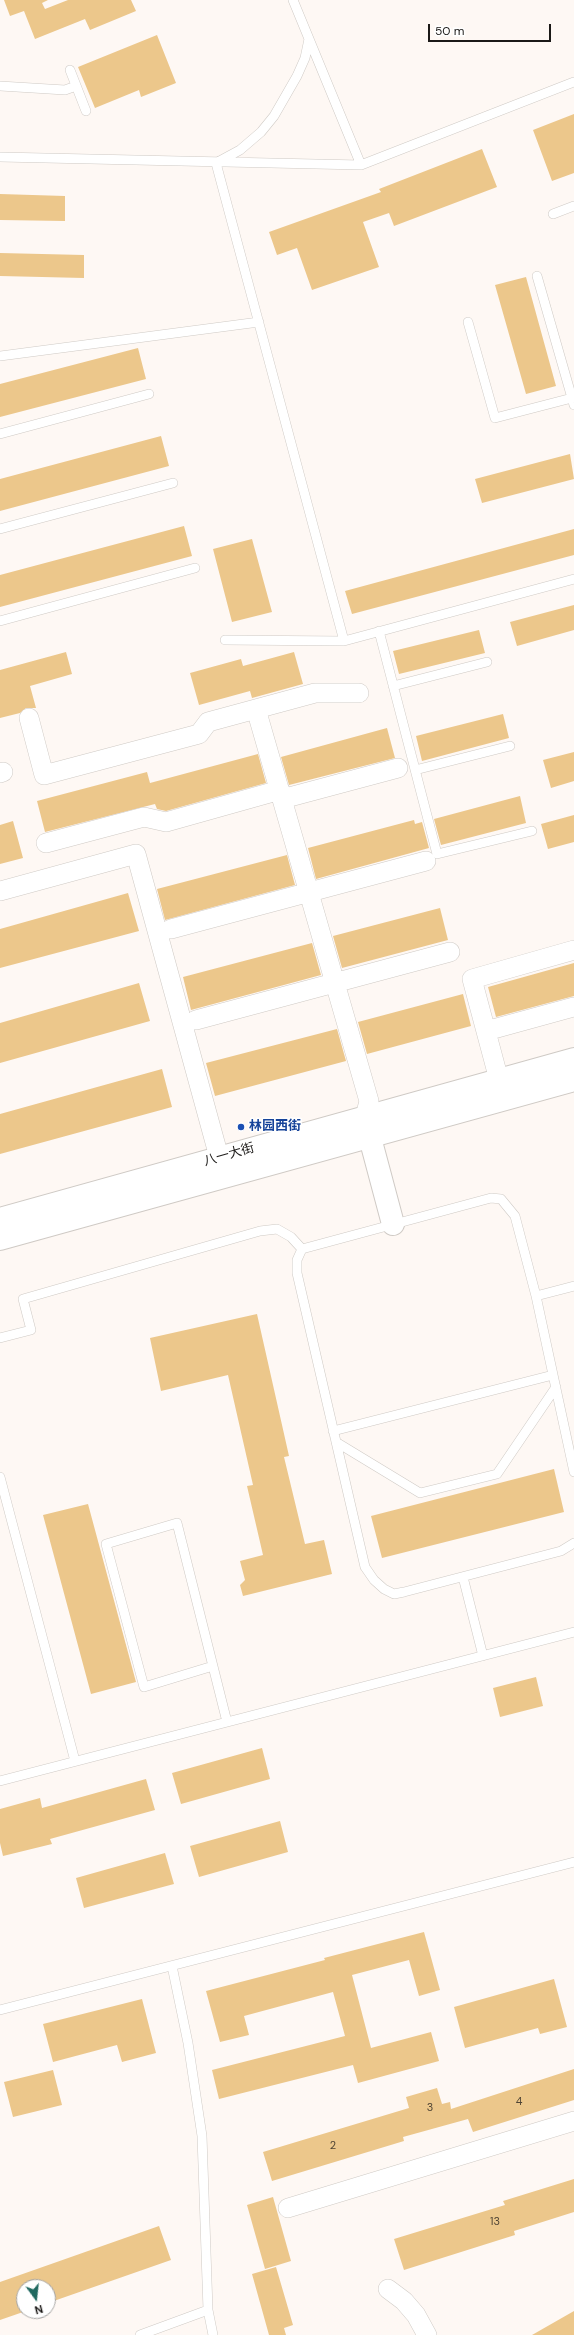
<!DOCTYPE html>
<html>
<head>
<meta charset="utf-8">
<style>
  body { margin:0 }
  #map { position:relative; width:574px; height:2335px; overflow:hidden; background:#fef8f4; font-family:"DM Sans",sans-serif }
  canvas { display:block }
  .north { position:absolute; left:16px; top:2279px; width:40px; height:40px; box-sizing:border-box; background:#fff; border:1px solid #a4a3a2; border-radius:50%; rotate:165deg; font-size:11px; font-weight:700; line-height:16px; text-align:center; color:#1b1917 }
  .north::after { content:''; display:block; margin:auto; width:14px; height:18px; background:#1f6960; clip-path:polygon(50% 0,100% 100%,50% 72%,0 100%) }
  .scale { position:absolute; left:428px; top:24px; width:123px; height:18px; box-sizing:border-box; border:2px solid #1b1917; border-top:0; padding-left:5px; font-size:12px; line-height:14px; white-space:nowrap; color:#1b1917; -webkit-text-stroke:3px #fff; paint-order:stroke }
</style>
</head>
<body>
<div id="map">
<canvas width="574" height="2335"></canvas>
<div class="north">N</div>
<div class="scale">50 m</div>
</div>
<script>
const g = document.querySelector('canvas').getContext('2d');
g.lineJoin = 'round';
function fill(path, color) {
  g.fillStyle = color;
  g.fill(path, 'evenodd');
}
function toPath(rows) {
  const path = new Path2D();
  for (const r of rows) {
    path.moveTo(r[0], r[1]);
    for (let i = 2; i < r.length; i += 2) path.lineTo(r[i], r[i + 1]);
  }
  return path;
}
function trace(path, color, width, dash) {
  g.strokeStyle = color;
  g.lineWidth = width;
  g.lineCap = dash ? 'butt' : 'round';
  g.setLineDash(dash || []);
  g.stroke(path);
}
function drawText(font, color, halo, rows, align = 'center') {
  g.font = font + ' "DM Sans","Noto Sans SC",sans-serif';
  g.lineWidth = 3;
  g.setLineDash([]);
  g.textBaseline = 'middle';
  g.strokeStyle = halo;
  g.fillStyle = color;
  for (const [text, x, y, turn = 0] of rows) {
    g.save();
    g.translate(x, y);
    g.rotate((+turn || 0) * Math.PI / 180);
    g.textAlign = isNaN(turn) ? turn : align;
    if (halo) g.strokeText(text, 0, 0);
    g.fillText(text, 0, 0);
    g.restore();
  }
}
fill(toPath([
  [4,0,48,0,42,3,45,9,68,0,131,0,136,11,90,30,85,19,35,39,24,11,10,16],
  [157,35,176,83,141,97,139,90,95,108,78,67],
  [574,114,574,173,552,181,533,130],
  [482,149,497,187,394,226,389,213,363,222,379,267,312,290,297,248,277,255,269,232,381,192,379,189],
  [0,194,65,196,65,221,0,220],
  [0,253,84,255,84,278,0,276],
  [526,277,556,386,526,394,495,285],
  [138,348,146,379,0,417,0,384],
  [161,436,169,466,0,511,0,479],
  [570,454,574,479,482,503,475,479],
  [184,526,192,556,0,607,0,575],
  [574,529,574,555,352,614,345,591],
  [252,539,272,612,232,622,213,549],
  [574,605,574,630,517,646,510,622],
  [479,630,485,653,399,674,393,651],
  [66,652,72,674,30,686,36,708,26,708,20,713,0,718,0,670],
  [294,652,303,684,252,698,250,691,199,705,190,673,241,659,243,666],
  [503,714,509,738,422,761,416,736],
  [387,728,395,758,289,785,281,757],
  [574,752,574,781,551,788,543,760],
  [258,754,266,783,166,811,157,809,155,804,45,832,37,801,147,772,150,783],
  [520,796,526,823,441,845,434,819],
  [574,815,574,842,548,849,541,824],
  [414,820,415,824,422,822,429,848,316,879,308,848],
  [13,821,23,858,0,864,0,825],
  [287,855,295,885,165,920,157,889],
  [128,893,139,931,0,968,0,929],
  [440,908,448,940,342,968,333,936],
  [312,943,321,975,191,1010,183,977],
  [574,963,574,996,496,1017,488,987],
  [139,983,150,1021,0,1063,0,1023],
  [463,994,471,1026,367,1054,358,1022],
  [337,1029,346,1061,215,1096,206,1063],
  [162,1069,172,1107,0,1154,0,1114],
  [257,1314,289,1456,284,1457,305,1544,324,1540,332,1574,243,1596,240,1585,245,1580,240,1561,263,1555,247,1486,253,1485,228,1375,161,1391,150,1338],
  [554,1469,564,1512,382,1558,371,1516],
  [88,1504,136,1682,91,1694,43,1515],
  [536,1677,543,1706,500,1717,493,1688],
  [262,1748,270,1779,181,1804,172,1773],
  [146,1779,155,1810,50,1839,52,1844,3,1856,0,1843,0,1809,40,1798,42,1808],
  [280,1821,288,1852,199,1877,190,1846],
  [165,1853,174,1884,84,1908,76,1878],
  [424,1932,440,1990,419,1996,409,1960,352,1975,371,2048,431,2032,439,2061,358,2083,353,2065,219,2099,212,2070,345,2036,333,1992,244,2016,249,2035,220,2042,206,1991,325,1960,324,1958],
  [554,1979,567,2027,540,2034,538,2028,465,2048,454,2007],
  [142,1999,156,2053,122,2062,117,2045,53,2062,43,2024],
  [574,2069,574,2100,473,2132,468,2119,403,2137,404,2141,272,2181,263,2152,409,2108,406,2097,437,2088,442,2104,450,2102,451,2109],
  [53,2070,62,2105,13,2117,4,2082],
  [574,2179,574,2212,514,2231,515,2235,404,2270,394,2239,505,2205,503,2201],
  [273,2197,291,2261,265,2269,247,2205],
  [159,2226,171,2260,48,2303,48,2287,24,2287,24,2311,26,2311,0,2320,0,2282],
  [276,2267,293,2325,284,2328,286,2335,269,2335,252,2274],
  [574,2311,574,2335,532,2335]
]), '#ecc78b');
const service = toPath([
  [293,0,361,165],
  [309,39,305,58,297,76,274,116,261,132,240,150,216,163,344,641,574,579],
  [70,70,86,111],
  [0,86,65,90,76,86],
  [0,157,361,165,574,82],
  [553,214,574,206],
  [537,276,574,405],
  [468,322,495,418,572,398],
  [0,356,259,322],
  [0,434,149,394],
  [0,529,173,483],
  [0,621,195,568],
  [379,631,437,854,532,831],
  [225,640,344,641],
  [393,686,487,662],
  [415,770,510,746],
  [302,1249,297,1260,297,1273,365,1567,374,1580,384,1589,394,1594,404,1592,561,1551,574,1543],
  [302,1249,491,1198,501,1199,515,1216,536,1296,574,1472],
  [536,1296,574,1286],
  [0,1338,31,1330,23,1299,260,1231,277,1229,291,1237,302,1249],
  [333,1431,553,1375],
  [336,1442,420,1493,497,1474,556,1387],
  [0,1477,75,1761],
  [463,1577,483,1656],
  [213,1666,144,1687,106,1544,177,1523,227,1722],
  [0,1781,574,1632],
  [0,2010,574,1862],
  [208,2310,213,2335],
  [140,2335,208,2310,202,2136,188,2043,172,1966]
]);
const minor = toPath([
  [256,709,369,1101,365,1117],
  [29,718,44,775,199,734,208,722,315,693,359,693],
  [0,773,3,772],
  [282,799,398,768],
  [46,843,144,817,166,822,280,790],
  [0,891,136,854,219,1157],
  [171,929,426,861],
  [196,1020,450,952],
  [486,1031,574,1007],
  [499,1080,472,979,574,950],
  [288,2208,574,2121],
  [388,2289,404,2301,416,2315,427,2335]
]);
const tertiary = toPath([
  [365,1119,393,1224]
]);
const secondary = toPath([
  [0,1219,574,1059],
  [0,1239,574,1080]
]);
trace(service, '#cfcac5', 10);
trace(minor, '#cfcac5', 20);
trace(tertiary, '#cfcac5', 24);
trace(secondary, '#cfcac5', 24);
trace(service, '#fff', 9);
trace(minor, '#fff', 19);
trace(tertiary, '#fff', 22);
trace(secondary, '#fff', 22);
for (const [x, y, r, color] of [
  [241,1127,4,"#1a4fb4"]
]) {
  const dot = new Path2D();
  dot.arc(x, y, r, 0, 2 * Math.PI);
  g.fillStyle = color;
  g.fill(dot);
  trace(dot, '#fff', 1.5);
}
drawText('11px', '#4f4434', null, [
  ["4",519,2102],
  ["3",430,2108],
  ["2",333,2146],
  ["13",495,2222]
]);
drawText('bold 13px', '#164399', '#fff', [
  ["林园西街",249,1127]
], 'left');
drawText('13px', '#1b1917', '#fff', [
  ["八一大街",229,1155,-16]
]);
</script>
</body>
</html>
